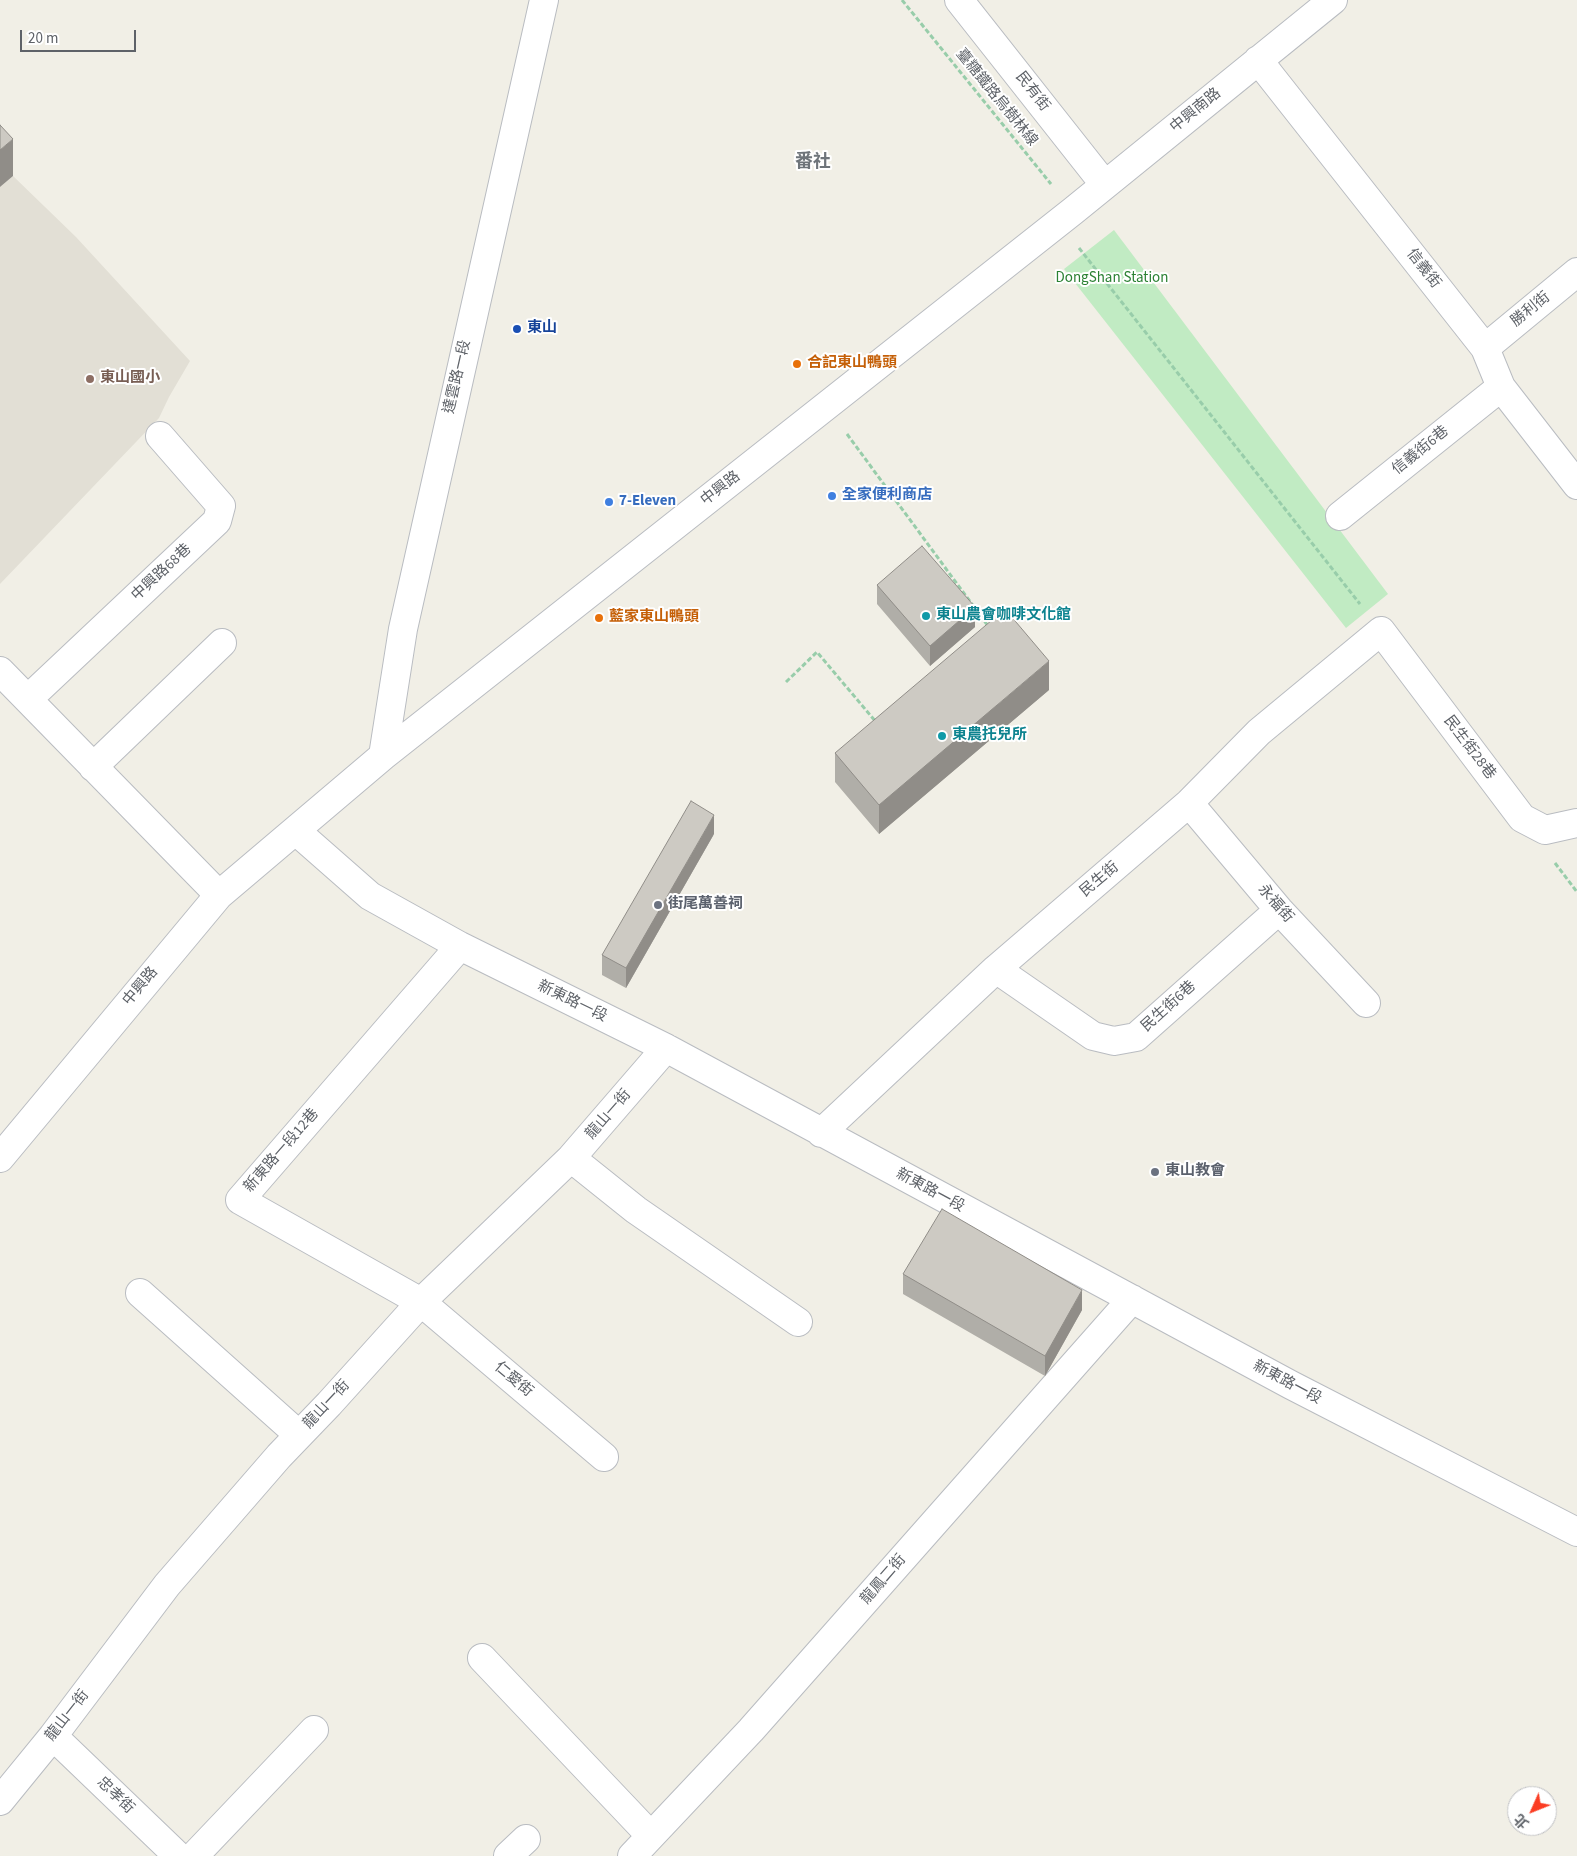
<!DOCTYPE html>
<html>
<head>
<meta charset="utf-8">
<style>
  body { margin:0 }
  #map { position:relative; width:1577px; height:1856px; overflow:hidden; background:#f1efe6; font-family:"Source Sans 3","Noto Sans TC",sans-serif }
  canvas { display:block }
  .north { position:absolute; left:1507px; top:1786px; width:50px; height:50px; box-sizing:border-box; background:#fff; border:1px solid #bfc0c3; border-radius:50%; rotate:226deg; font-size:14px; font-weight:700; line-height:20px; text-align:center; color:#5e6268 }
  .north::after { content:''; display:block; margin:auto; width:18px; height:22px; background:#fb3d23; clip-path:polygon(50% 0,100% 100%,50% 72%,0 100%) }
  .scale { position:absolute; left:20px; top:30px; width:116px; height:22px; box-sizing:border-box; border:2px solid #5e6268; border-top:0; padding-left:6px; font-size:15px; line-height:18px; white-space:nowrap; color:#5e6268; -webkit-text-stroke:4px #fff; paint-order:stroke }
</style>
</head>
<body>
<div id="map">
<canvas width="1577" height="1856"></canvas>
<div class="north">北</div>
<div class="scale">20 m</div>
</div>
<script>
const g = document.querySelector('canvas').getContext('2d');
g.lineJoin = 'round';
function fill(path, color) {
  g.fillStyle = color;
  g.fill(path, 'evenodd');
}
function toPath(rows) {
  const path = new Path2D();
  for (const r of rows) {
    path.moveTo(r[0], r[1]);
    for (let i = 2; i < r.length; i += 2) path.lineTo(r[i], r[i + 1]);
  }
  return path;
}
function trace(path, color, width, dash) {
  g.strokeStyle = color;
  g.lineWidth = width;
  g.lineCap = dash ? 'butt' : 'round';
  g.setLineDash(dash || []);
  g.stroke(path);
}
function drawText(font, color, halo, rows, align = 'center') {
  g.font = font + ' "Source Sans 3","Noto Sans TC",sans-serif';
  g.lineWidth = 4;
  g.setLineDash([]);
  g.textBaseline = 'middle';
  g.strokeStyle = halo;
  g.fillStyle = color;
  for (const [text, x, y, turn = 0] of rows) {
    g.save();
    g.translate(x, y);
    g.rotate((+turn || 0) * Math.PI / 180);
    g.textAlign = isNaN(turn) ? turn : align;
    if (halo) g.strokeText(text, 0, 0);
    g.fillText(text, 0, 0);
    g.restore();
  }
}
fill(toPath([
  [13,176,76,237,190,361,169,397,159,418,0,584,0,187]
]), '#e2dfd5');
fill(toPath([
  [1114,230,1388,594,1346,628,1064,269]
]), '#c1ebc3');
const minor = toPath([
  [959,0,1105,185],
  [1258,60,1485,348,1501,387,1577,485],
  [1485,348,1577,272],
  [1340,516,1501,387],
  [0,671,219,895],
  [28,699,217,521,221,506,160,436],
  [383,756,403,629,544,0],
  [93,767,222,643],
  [1189,803,1279,910,1366,1003],
  [296,831,370,896,460,946,666,1048,1291,1385,1577,1532],
  [460,946,240,1200,421,1302,604,1457],
  [996,969,1093,1036,1114,1041,1136,1037,1279,910],
  [821,1133,996,969,1189,803,1259,732,1381,631,1522,818,1545,830,1577,823],
  [0,1158,219,895,383,756,1073,211,1333,0],
  [571,1158,636,1210,798,1322],
  [140,1293,299,1435],
  [482,1658,650,1835],
  [53,1736,178,1856],
  [0,1801,53,1736,167,1585,279,1456,329,1404,421,1302,571,1158,666,1048],
  [194,1856,314,1730],
  [508,1856,526,1839],
  [632,1856,751,1730,1132,1299]
]);
trace(minor, '#b9bcc1', 30);
trace(toPath([
  [902,0,1051,184],
  [1079,248,1360,604],
  [847,434,988,626],
  [786,682,817,652,876,722],
  [1555,863,1577,892]
]), '#98cdaa', 3, [5, 2.5]);
trace(minor, '#fff', 28);
fill(toPath([
  [877,585,975,627,930,666,877,604],
  [1049,690,879,834,835,782,835,753],
  [714,834,626,988,602,975,602,955],
  [903,1274,1082,1310,1045,1376,903,1294]
]), '#b0aea8');
fill(toPath([
  [13,139,13,176,0,187,0,150],
  [975,607,975,627,930,666,930,646],
  [1049,661,1049,690,879,834,879,805],
  [714,815,714,834,626,988,626,968],
  [1082,1290,1082,1310,1045,1376,1045,1356]
]), '#908d88');
const building = toPath([
  [0,125,13,139,0,150,0,125],
  [922,546,975,607,930,646,877,585,922,546],
  [1005,609,1049,661,879,805,835,753,1005,609],
  [691,801,714,815,626,968,602,955,691,801],
  [942,1209,1082,1290,1045,1356,903,1274,942,1209]
]);
fill(building, '#cdcac3');
trace(building, '#908d88', 1);
for (const [x, y, r, color] of [
  [517,329,5,"#1a4fb4"],
  [797,364,5,"#e8710a"],
  [90,379,5,"#8d6e63"],
  [832,496,5,"#3f7fe0"],
  [609,502,5,"#3f7fe0"],
  [926,616,5,"#0f9aa8"],
  [599,618,5,"#e8710a"],
  [942,736,5,"#0f9aa8"],
  [658,905,5,"#6b7280"],
  [1155,1172,5,"#6b7280"]
]) {
  const dot = new Path2D();
  dot.arc(x, y, r, 0, 2 * Math.PI);
  g.fillStyle = color;
  g.fill(dot);
  trace(dot, '#fff', 2);
}
drawText('15px', '#5e6268', '#fff', [
  ["民有街",1032,92,52],
  ["臺糖鐵路烏樹林線",996,98,51],
  ["中興南路",1196,111,-39],
  ["信義街",1423,269,52],
  ["勝利街",1531,310,-39],
  ["達雲路一段",458,377,-77],
  ["信義街6巷",1421,451,-39],
  ["中興路",721,489,-38],
  ["中興路68巷",162,573,-43],
  ["民生街28巷",1469,748,53],
  ["民生街",1100,880,-40],
  ["永福街",1275,904,49],
  ["中興路",141,987,-50],
  ["新東路一段",572,1002,26],
  ["民生街6巷",1169,1007,-42],
  ["龍山一街",609,1115,-49],
  ["新東路一段12巷",282,1151,-49],
  ["新東路一段",930,1191,28],
  ["仁愛街",513,1380,40],
  ["新東路一段",1287,1383,28],
  ["龍山一街",327,1405,-47],
  ["龍鳳二街",884,1580,-49],
  ["龍山一街",68,1716,-52],
  ["忠孝街",115,1796,44]
]);
drawText('15px', '#2b8133', '#fff', [
  ["DongShan Station",1112,279]
]);
drawText('bold 15px', '#164399', '#fff', [
  ["東山",527,329]
], 'left');
drawText('bold 15px', '#c56008', '#fff', [
  ["合記東山鴨頭",807,364],
  ["藍家東山鴨頭",609,618]
], 'left');
drawText('bold 15px', '#785e54', '#fff', [
  ["東山國小",100,379]
], 'left');
drawText('bold 15px', '#366cbe', '#fff', [
  ["全家便利商店",842,496],
  ["7-Eleven",619,502]
], 'left');
drawText('bold 15px', '#0d838f', '#fff', [
  ["東山農會咖啡文化館",936,616],
  ["東農托兒所",952,736]
], 'left');
drawText('bold 15px', '#5b616d', '#fff', [
  ["街尾萬善祠",668,905],
  ["東山教會",1165,1172]
], 'left');
drawText('bold 18px', '#6e747a', '#fff', [
  ["番社",813,163]
]);
</script>
</body>
</html>
